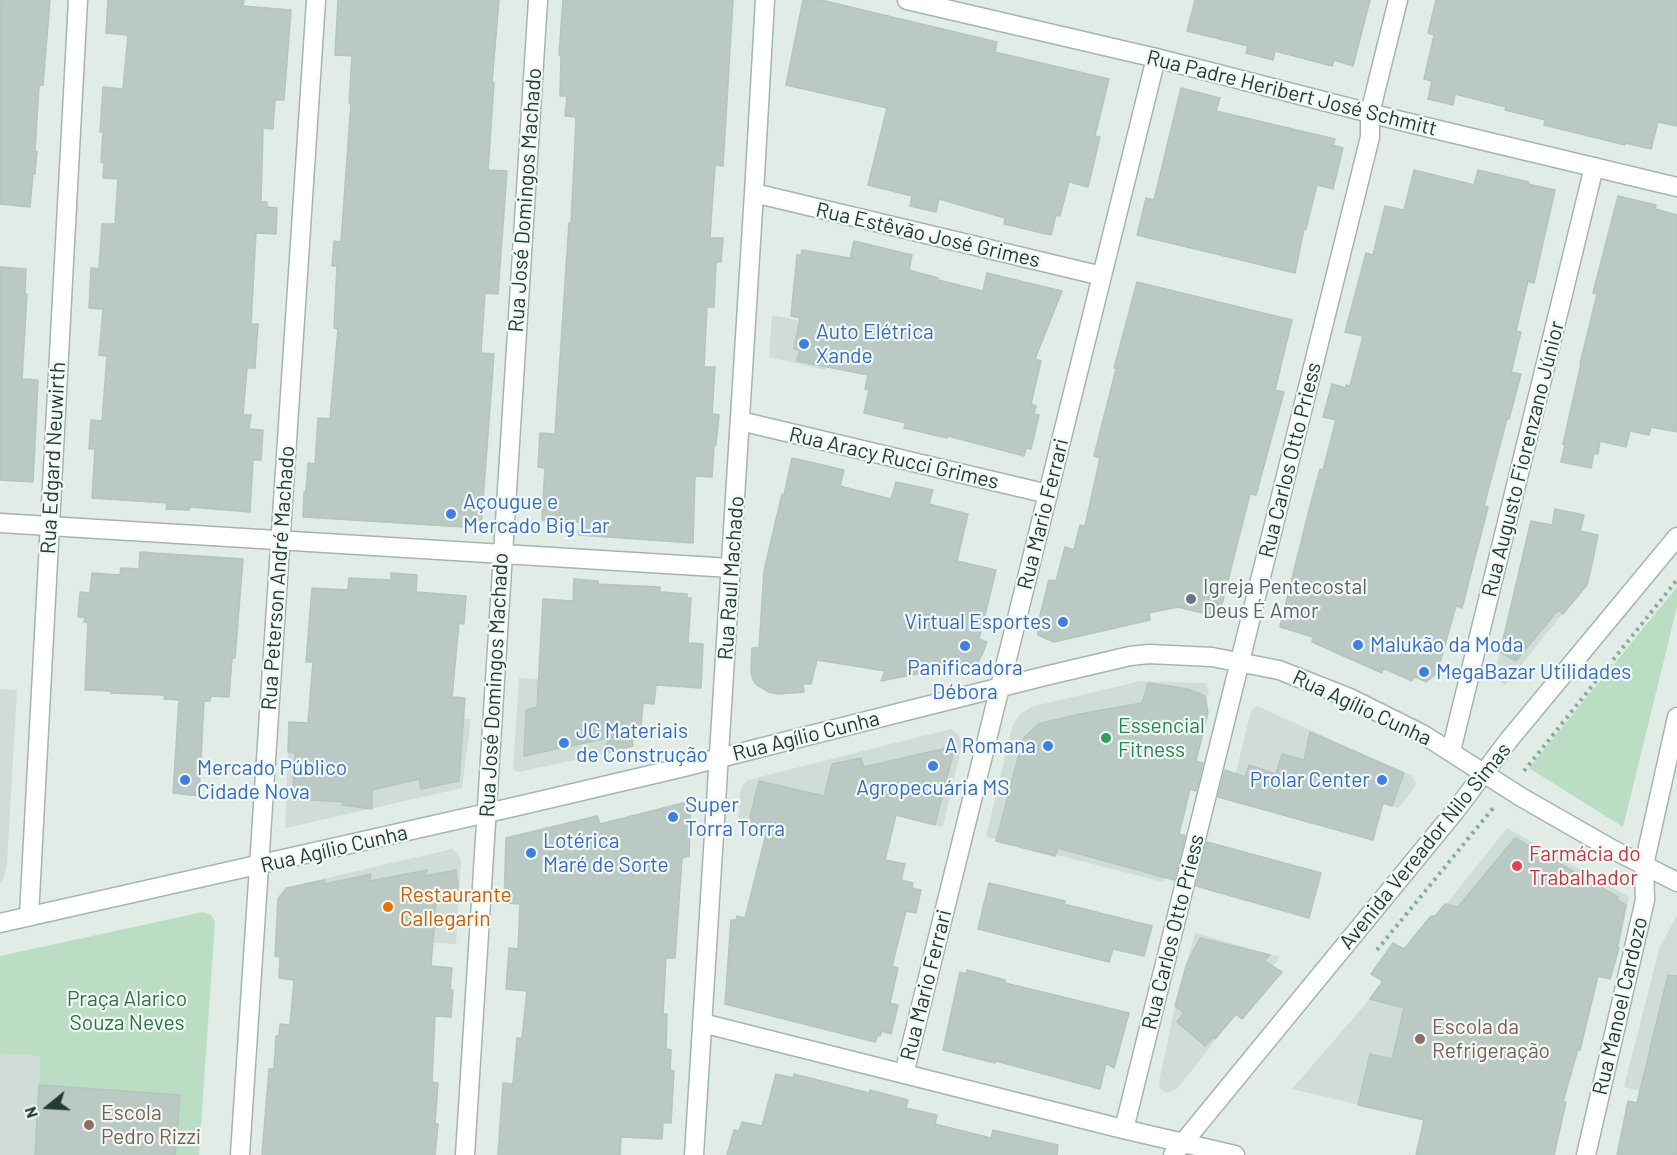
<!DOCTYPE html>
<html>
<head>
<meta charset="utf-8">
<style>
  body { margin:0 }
  #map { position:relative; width:1677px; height:1155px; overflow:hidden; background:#e1ece7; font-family:Barlow,sans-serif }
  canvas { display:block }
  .north { position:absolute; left:18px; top:1077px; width:60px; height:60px; -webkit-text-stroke:4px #f2f8f5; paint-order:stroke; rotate:252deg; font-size:16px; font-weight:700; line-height:24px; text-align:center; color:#223c35 }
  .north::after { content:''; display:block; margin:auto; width:21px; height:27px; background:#223c35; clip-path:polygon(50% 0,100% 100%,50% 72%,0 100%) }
</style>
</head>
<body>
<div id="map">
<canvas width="1677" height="1155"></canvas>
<div class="north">N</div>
</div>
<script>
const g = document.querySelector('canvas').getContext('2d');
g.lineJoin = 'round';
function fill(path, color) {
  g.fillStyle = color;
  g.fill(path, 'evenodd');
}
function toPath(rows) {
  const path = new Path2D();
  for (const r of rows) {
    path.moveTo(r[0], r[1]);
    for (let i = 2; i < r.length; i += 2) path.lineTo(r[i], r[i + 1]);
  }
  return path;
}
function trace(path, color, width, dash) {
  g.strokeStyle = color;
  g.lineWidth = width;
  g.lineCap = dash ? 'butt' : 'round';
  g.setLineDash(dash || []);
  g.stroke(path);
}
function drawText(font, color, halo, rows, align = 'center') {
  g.font = font + ' Barlow,sans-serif';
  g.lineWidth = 4.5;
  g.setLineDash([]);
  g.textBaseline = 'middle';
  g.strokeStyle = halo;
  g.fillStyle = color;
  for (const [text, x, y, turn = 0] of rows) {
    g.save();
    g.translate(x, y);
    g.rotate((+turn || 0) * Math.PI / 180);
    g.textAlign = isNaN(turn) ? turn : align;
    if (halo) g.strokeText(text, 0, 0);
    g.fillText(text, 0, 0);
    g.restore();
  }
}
fill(toPath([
  [772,315,838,329,828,357,825,370,769,357],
  [1520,569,1585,586,1505,685,1494,676],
  [519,678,611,683,607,753,519,772,513,770],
  [1140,681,1205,683,1209,690,1163,882,986,837,1012,727,1019,715,1031,707],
  [0,689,17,690,7,864,4,877,0,883],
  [1257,706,1412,776,1416,783,1415,787,1398,808,1300,774,1289,817,1229,800,1251,711,1255,707],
  [381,713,471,719,462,788,286,828,285,827,288,752,378,758],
  [951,729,958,734,962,744,943,827,856,804,844,849,738,823,740,793,743,784,748,780],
  [1507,828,1629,897,1619,948,1561,933,1436,1071,1424,1120,1292,1089,1370,999],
  [452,849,458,853,461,861,456,944,276,933,278,897,284,888],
  [1676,917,1677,918,1677,1100,1624,1087,1659,949],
  [1195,933,1280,957,1178,1088,1169,1093,1164,1092,1160,1088,1159,1082,1175,1006],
  [0,1054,40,1056,39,1085,175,1155,0,1155]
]), '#d0dcd6');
fill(toPath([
  [1677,587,1677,607,1623,827,1529,768],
  [203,912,211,915,215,921,199,1155,175,1155,179,1095,39,1085,40,1056,0,1054,0,956]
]), '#baddc3');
const building = toPath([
  [0,0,50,0,43,85,39,85,35,151,37,152,35,174,33,174,30,207,0,204,0,0],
  [108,0,244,0,243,6,291,10,284,100,275,100,273,129,263,128,261,202,267,202,267,207,277,208,276,234,256,233,251,324,258,324,255,368,247,368,243,415,251,415,249,429,263,430,261,460,253,460,250,512,190,507,189,510,166,509,167,503,92,498,95,449,89,449,91,420,102,421,107,356,99,355,103,309,89,308,91,268,99,269,102,224,115,224,118,179,103,178,104,163,101,162,103,132,100,132,103,87,123,89,128,35,106,33,108,0],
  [338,0,499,0,492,82,494,83,488,170,507,171,498,294,485,293,481,353,494,354,481,528,303,517,304,492,306,492,308,463,315,464,318,418,330,419,338,329,334,328,337,266,332,266,334,241,341,242,351,103,349,103,352,56,335,55,338,0],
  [563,0,733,0,723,166,715,165,710,238,723,238,721,262,716,262,714,307,707,307,704,367,715,367,712,414,719,415,716,445,714,445,712,477,695,476,693,543,579,535,580,522,542,520,545,468,538,467,540,433,555,434,569,223,571,223,574,164,576,117,565,116,567,96,560,96,561,55,559,55,563,0],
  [803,0,821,0,997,42,995,52,1109,79,1095,136,1100,137,1088,187,1069,182,1060,216,1056,215,1051,235,1004,224,1005,218,939,199,936,212,910,206,912,196,868,185,887,108,786,85,803,0],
  [1195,0,1370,0,1353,66,1334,60,1332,66,1275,51,1273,60,1246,53,1248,46,1187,31,1195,0],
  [1436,0,1677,0,1677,126,1658,122,1651,149,1625,143,1625,145,1544,125,1545,120,1505,110,1506,107,1455,94,1453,105,1428,99,1432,81,1424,79,1434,35,1428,33,1436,0],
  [1181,88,1220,98,1216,111,1335,139,1333,145,1343,148,1333,189,1317,185,1306,229,1304,229,1295,273,1137,235,1146,198,1154,200,1181,88],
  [1414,170,1474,185,1478,170,1529,182,1528,184,1555,190,1534,283,1528,281,1516,331,1521,332,1511,372,1521,374,1509,419,1507,419,1484,506,1488,507,1462,608,1456,606,1437,673,1426,682,1414,676,1412,681,1383,668,1382,673,1312,642,1313,637,1280,627,1309,510,1320,469,1323,470,1336,420,1323,417,1332,384,1346,388,1346,385,1350,386,1363,336,1345,332,1366,253,1373,255,1385,206,1404,210,1414,170],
  [1618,196,1656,205,1655,209,1677,215,1677,432,1651,427,1649,435,1630,431,1626,447,1600,441,1598,454,1594,453,1591,468,1561,462,1565,445,1563,444,1581,364,1580,364,1597,294,1593,293,1618,196],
  [854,241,912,255,909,270,938,278,938,280,983,291,987,273,1062,291,1035,359,1041,361,1031,404,1036,406,1034,414,1039,415,1031,449,1026,448,1024,456,948,436,947,438,904,428,906,423,864,413,869,390,865,389,868,375,797,361,800,350,794,349,800,318,791,316,797,255,801,255,802,250,850,258,854,241],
  [0,267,26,269,25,294,27,294,22,379,38,380,33,482,0,480,0,267],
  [1137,282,1292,320,1275,390,1284,392,1256,495,1250,494,1221,608,1211,615,1178,607,1149,613,1150,620,1054,642,1038,635,1038,632,1036,631,1049,580,1056,581,1065,547,1074,550,1080,525,1085,526,1100,458,1094,456,1116,369,1114,368,1137,282],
  [792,458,844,470,840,486,891,499,896,482,933,490,929,504,968,514,957,561,996,570,979,639,987,642,982,655,978,662,881,681,885,671,817,660,811,684,803,684,804,692,778,694,769,692,757,685,753,680,751,672,752,648,759,648,764,571,782,494,784,495,792,458],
  [1555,509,1584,515,1580,531,1598,535,1591,569,1587,585,1563,614,1558,610,1516,661,1500,652,1531,521,1552,525,1555,509],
  [140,552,243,559,235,658,232,658,229,697,211,696,210,701,204,701,199,796,173,793,179,700,164,699,165,695,111,693,111,691,85,690,88,622,84,622,85,617,78,617,80,592,90,593,92,573,120,575,121,568,139,569,140,552],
  [391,573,417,575,416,592,466,596,464,624,459,623,452,697,465,698,459,781,421,789,419,779,372,790,372,809,342,805,343,802,295,799,293,781,295,753,288,752,289,722,308,723,313,662,306,662,312,588,348,590,349,578,391,580,391,573],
  [574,579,598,581,598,584,660,587,660,592,687,594,687,598,691,598,688,643,703,644,701,688,656,685,654,704,643,703,640,739,632,740,633,746,606,753,608,738,524,756,526,710,537,707,543,599,573,601,574,579],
  [1148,683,1188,689,1205,696,1208,713,1196,761,1203,763,1196,791,1190,789,1179,834,1185,836,1174,880,1058,848,1055,856,996,841,1023,739,1038,724,1080,714,1142,703,1148,683],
  [1310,732,1404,773,1392,806,1383,803,1373,840,1218,797,1225,770,1245,777,1249,765,1276,774,1282,754,1304,760,1310,732],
  [955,746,935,825,896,815,885,860,905,864,901,880,913,883,912,888,921,890,916,913,906,911,892,966,898,968,890,1003,898,1005,891,1034,882,1031,880,1036,878,1035,875,1042,725,1004,731,920,736,920,737,916,745,918,767,830,748,825,759,781,824,796,832,764,861,758,864,767,955,746],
  [691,801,689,856,682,858,675,958,666,958,663,1014,667,1014,666,1049,671,1050,670,1070,674,1071,671,1123,663,1123,662,1139,621,1137,620,1155,498,1155,503,1083,513,1084,517,1038,522,1038,527,991,506,989,509,948,518,949,520,904,504,903,506,838,597,816,600,824,691,801],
  [1515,838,1618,897,1617,900,1626,905,1617,947,1619,948,1610,979,1598,976,1580,1050,1578,1049,1563,1102,1566,1102,1554,1155,1416,1155,1424,1120,1358,1105,1370,1054,1392,1059,1404,1008,1370,999,1383,981,1371,974,1393,943,1404,949,1431,916,1435,916,1445,904,1458,907,1515,838],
  [1207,842,1321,873,1309,918,1196,886,1207,842],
  [427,870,425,876,456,870,459,894,436,900,431,966,452,968,450,990,453,990,451,1017,435,1016,432,1082,438,1083,435,1124,438,1124,435,1155,262,1155,269,1069,274,1069,276,1036,279,1036,280,1024,290,1025,294,980,279,978,280,957,275,956,278,899,287,888,324,880,325,884,371,874,370,881,427,870],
  [989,883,1065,901,1064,904,1152,926,1144,956,1113,949,1109,962,978,929,989,883],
  [1200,938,1270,955,1264,961,1282,972,1242,1019,1236,1014,1215,1039,1213,1037,1205,1046,1177,1022,1184,1013,1175,1006,1187,963,1200,938],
  [967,970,1005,980,1005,983,1129,1013,1114,1068,1106,1063,1100,1089,996,1061,995,1063,943,1050,960,972,966,974,967,970],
  [1668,975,1677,976,1677,1155,1617,1155,1628,1101,1637,1103,1668,975],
  [776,1074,793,1078,794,1074,869,1093,870,1090,908,1100,906,1108,937,1115,935,1124,991,1138,993,1130,1058,1145,1057,1155,727,1155,734,1130,739,1131,742,1122,762,1126,776,1074],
  [39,1085,180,1095,175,1155,35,1155,39,1085]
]);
fill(building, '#bac9c3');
trace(building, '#b4c5be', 1.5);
const street = toPath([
  [754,193,1102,276],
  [740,421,1048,494],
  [0,523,731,568],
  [1451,751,1594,167],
  [29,916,78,0],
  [702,1023,1123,1129,1235,1155],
  [904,1074,1156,58],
  [1124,1129,1370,137,1370,113,1398,0],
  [240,1155,316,0],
  [465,1155,538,0],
  [694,1155,754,193,765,0],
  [1586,1155,1645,900,1644,865,1677,717]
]);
const secondary = toPath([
  [907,0,1156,58,1397,120,1677,187],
  [0,923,518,806,680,768,1045,676,1130,656,1149,654,1212,657,1279,670,1350,698,1424,735,1521,797,1610,848,1677,882],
  [1173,1155,1456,810,1508,741,1677,537]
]);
trace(street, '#a4b4ae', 21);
trace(secondary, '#a0b7af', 21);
trace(toPath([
  [1524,771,1677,580],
  [1377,950,1494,807]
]), '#82afa0', 4, [3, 4.5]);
trace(street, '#fff', 18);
trace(secondary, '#fff', 18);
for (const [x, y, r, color] of [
  [804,344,6,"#3f7fe0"],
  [451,514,6,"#3f7fe0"],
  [1191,599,6,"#6b7280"],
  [1063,622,6,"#3f7fe0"],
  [1358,645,6,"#3f7fe0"],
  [965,646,6,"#3f7fe0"],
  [1424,672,6,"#3f7fe0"],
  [1106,738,6,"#2e9e5b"],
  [564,743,6,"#3f7fe0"],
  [1048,746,6,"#3f7fe0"],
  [933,766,6,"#3f7fe0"],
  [185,780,6,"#3f7fe0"],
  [1382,780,6,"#3f7fe0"],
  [673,817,6,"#3f7fe0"],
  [531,853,6,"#3f7fe0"],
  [1517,866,6,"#e0444e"],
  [388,907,6,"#e8710a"],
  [1420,1039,6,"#8d6e63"],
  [89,1125,6,"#8d6e63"]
]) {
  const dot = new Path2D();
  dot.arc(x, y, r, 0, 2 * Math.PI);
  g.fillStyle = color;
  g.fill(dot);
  trace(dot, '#f2f8f5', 2);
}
drawText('21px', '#223c35', '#f2f8f5', [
  ["Rua Padre Heribert José Schmitt",1292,93,14],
  ["Rua José Domingos Machado",525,200,-86],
  ["Rua Estêvão José Grimes",928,235,13],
  ["Rua Edgard Neuwirth",53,458,-87],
  ["Rua Aracy Rucci Grimes",894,458,13],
  ["Rua Augusto Fiorenzano Júnior",1523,459,-76],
  ["Rua Carlos Otto Priess",1290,460,-76],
  ["Rua Mario Ferrari",1043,514,-76],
  ["Rua Peterson André Machado",278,578,-86],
  ["Rua Raul Machado",731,578,-86],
  ["Rua José Domingos Machado",494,685,-87],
  ["Rua Agílio Cunha",1362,708,25],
  ["Rua Agílio Cunha",806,736,-14],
  ["Avenida Vereador Nilo Simas",1425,846,-51],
  ["Rua Agílio Cunha",334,849,-13],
  ["Rua Carlos Otto Priess",1173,932,-76],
  ["Rua Mario Ferrari",926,985,-76],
  ["Rua Manoel Cardozo",1620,1006,-77]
]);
drawText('21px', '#366cbe', '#f2f8f5', [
  ["Auto Elétrica",816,332],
  ["Xande",816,356],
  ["Açougue e",463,502],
  ["Mercado Big Lar",463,526],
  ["Virtual Esportes",1051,622,"right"],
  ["Malukão da Moda",1370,645],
  ["Panificadora",965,668,"center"],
  ["Débora",965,692,"center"],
  ["MegaBazar Utilidades",1436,672],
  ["JC Materiais",576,731],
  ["de Construção",576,755],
  ["A Romana",1036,746,"right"],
  ["Mercado Público",197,768],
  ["Cidade Nova",197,792],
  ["Prolar Center",1370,780,"right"],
  ["Agropecuária MS",933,788,"center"],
  ["Super",685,805],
  ["Torra Torra",685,829],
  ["Lotérica",543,841],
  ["Maré de Sorte",543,865]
], 'left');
drawText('21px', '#5b616d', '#f2f8f5', [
  ["Igreja Pentecostal",1203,587],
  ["Deus É Amor",1203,611]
], 'left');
drawText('21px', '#27864d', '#f2f8f5', [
  ["Essencial",1118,726],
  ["Fitness",1118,750]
], 'left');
drawText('21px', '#be3a42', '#f2f8f5', [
  ["Farmácia do",1529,854],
  ["Trabalhador",1529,878]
], 'left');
drawText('21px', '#c56008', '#f2f8f5', [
  ["Restaurante",400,895],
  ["Callegarin",400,919]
], 'left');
drawText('21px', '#2c7346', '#f2f8f5', [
  ["Praça Alarico",127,999],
  ["Souza Neves",127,1023]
]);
drawText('21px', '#785e54', '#f2f8f5', [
  ["Escola da",1432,1027],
  ["Refrigeração",1432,1051],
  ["Escola",101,1113],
  ["Pedro Rizzi",101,1137]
], 'left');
</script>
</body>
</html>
